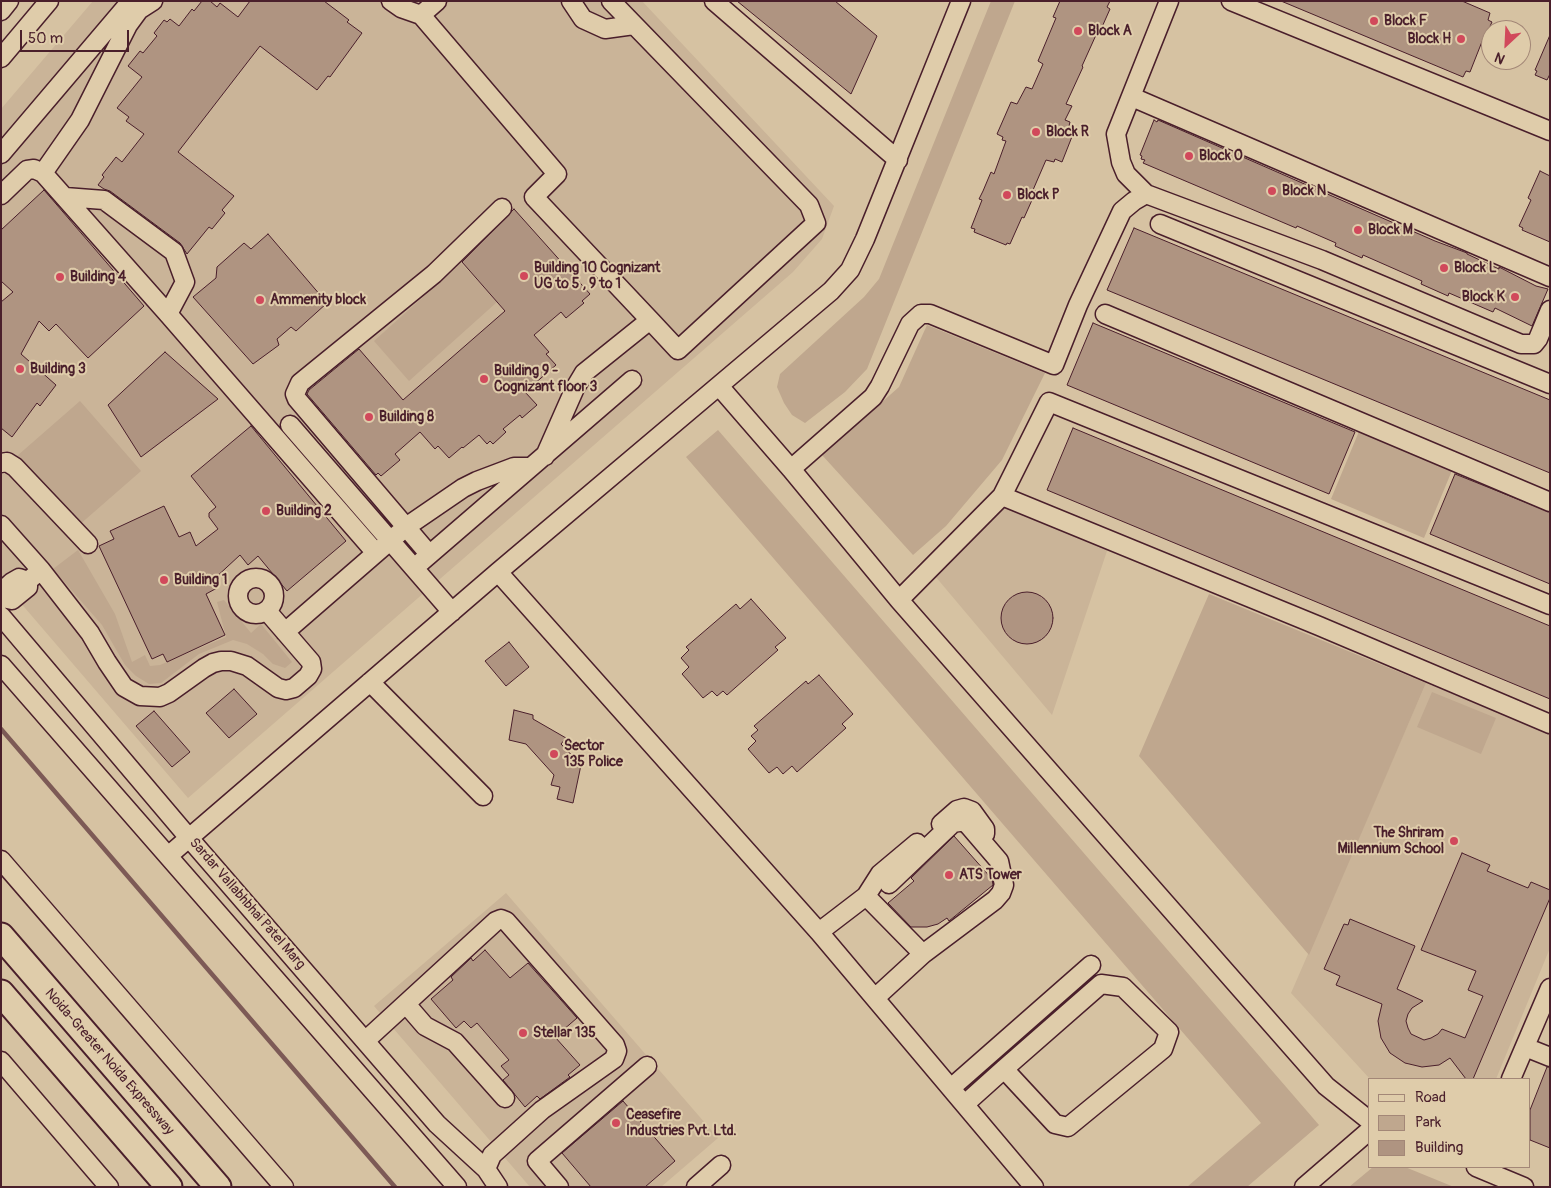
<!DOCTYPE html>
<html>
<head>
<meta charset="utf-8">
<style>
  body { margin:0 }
  #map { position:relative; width:1551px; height:1188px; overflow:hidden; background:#d6c2a2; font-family:Pangolin,sans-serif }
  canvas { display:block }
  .frame { position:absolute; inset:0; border:2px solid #4a1f2b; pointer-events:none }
  .legend { position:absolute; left:1368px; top:1078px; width:162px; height:90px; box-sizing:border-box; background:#dfccaa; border:1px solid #a38777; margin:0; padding:6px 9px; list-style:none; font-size:15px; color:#4a1f2b }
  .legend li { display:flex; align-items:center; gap:10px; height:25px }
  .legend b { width:25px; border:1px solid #a38777 }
  .north { position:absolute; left:1481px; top:20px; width:50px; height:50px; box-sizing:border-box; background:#dfccaa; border:1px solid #a38777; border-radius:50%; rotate:205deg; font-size:14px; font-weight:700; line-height:20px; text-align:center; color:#4a1f2b }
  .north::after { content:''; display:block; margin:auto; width:18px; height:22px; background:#d1495b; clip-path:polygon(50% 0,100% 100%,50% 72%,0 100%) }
  .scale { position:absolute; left:20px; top:30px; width:109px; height:22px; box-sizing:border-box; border:2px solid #4a1f2b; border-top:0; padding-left:6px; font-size:15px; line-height:18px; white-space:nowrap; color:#4a1f2b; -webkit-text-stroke:4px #dfccaa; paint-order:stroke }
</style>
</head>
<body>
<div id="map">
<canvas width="1551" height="1188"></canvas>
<div class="frame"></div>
<ul class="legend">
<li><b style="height:6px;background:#dfccaa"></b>Road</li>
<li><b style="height:14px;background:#bfa78e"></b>Park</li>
<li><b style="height:14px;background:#af9481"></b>Building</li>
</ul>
<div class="north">N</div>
<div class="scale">50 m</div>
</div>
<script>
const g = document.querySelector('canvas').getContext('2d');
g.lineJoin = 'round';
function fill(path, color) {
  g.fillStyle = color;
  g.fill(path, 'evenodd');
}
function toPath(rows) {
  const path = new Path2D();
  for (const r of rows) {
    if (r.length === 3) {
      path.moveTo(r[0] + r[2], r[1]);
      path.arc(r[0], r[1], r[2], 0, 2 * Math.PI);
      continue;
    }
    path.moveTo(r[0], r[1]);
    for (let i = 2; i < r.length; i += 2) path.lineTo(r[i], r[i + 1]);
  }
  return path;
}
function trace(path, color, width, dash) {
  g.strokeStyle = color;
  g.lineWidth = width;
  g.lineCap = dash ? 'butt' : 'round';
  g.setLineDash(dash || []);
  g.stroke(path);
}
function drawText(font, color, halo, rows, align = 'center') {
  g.font = font + ' Pangolin,sans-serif';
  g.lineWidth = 4;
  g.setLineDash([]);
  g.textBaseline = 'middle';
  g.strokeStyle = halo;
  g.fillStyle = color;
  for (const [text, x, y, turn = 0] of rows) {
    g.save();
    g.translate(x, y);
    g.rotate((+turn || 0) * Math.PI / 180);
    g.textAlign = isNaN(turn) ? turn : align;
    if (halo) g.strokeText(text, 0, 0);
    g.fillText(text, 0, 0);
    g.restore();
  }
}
fill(toPath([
  [93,1,642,1,834,206,822,239,793,272,188,798,1,580,1,109],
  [999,503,1108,548,1052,715,935,576],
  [1426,683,1550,734,1550,948,1496,1079,1370,1079,1291,993],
  [506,893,718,1138,661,1187,530,1187,374,1006]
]), '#cab498');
fill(toPath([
  [991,1,1015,1,867,369,845,392,805,423,792,415,784,403,777,387,780,374,864,297,879,279],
  [461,263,497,302,409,381,374,341],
  [927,325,1045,373,1002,460,946,526,913,555,822,455,899,387],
  [80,401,141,471,78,526,17,456],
  [1360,429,1453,468,1424,538,1331,499],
  [718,430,1319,1125,1247,1187,1187,1187,1261,1123,686,457],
  [78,550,115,614,132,662,145,655,150,666,160,665,226,637,217,602,224,600,251,633,261,624,292,662,285,668,273,664,263,654,247,644,233,640,199,654,161,683,149,684,136,676,125,665,102,625,53,569],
  [1209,594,1426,683,1309,955,1139,756],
  [1432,692,1496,718,1481,754,1417,727],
  [1373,1167,1405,1167,1454,1187,1349,1187]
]), '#bfa78e');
trace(toPath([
  [1,729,395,1187]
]), '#7d5a56', 4.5);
const building = toPath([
  [202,1,210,1,217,7,220,3,238,17,250,1,324,1,349,20,347,22,362,33,330,77,328,76,317,90,260,46,178,152,234,196,222,210,225,213,212,229,209,227,187,254,180,243,110,191,104,189,98,185,104,177,102,175,116,157,122,162,144,134,126,121,129,117,117,108,142,77,128,66,140,51,143,53,157,36,154,33,164,20,167,22,170,19,179,26,192,9,194,11,202,1],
  [737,1,835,1,877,36,851,94,737,1],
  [1060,1,1110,1,1107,7,1110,9,1098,36,1096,35,1082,66,1083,67,1066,104,1072,106,1065,120,1070,122,1069,126,1075,129,1062,162,1055,159,1054,162,1046,160,1033,190,1036,191,1024,218,1022,217,1010,244,1007,243,1006,245,974,232,975,229,971,228,982,200,979,199,983,191,991,172,994,174,1006,141,1002,140,1003,137,997,134,1011,102,1017,104,1026,87,1032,89,1043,64,1038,61,1056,18,1053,17,1060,1],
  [1281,1,1462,1,1490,13,1488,20,1492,22,1486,35,1485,34,1470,72,1466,71,1463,77,1281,1],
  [1550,35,1550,74,1547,80,1535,75,1537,71,1535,70,1550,35],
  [1154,120,1157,122,1158,120,1435,241,1467,253,1467,254,1499,269,1499,267,1536,286,1548,289,1532,326,1495,308,1493,312,1449,293,1448,296,1421,284,1422,281,1363,255,1362,258,1335,246,1336,243,1297,226,1296,228,1143,163,1145,160,1141,159,1142,156,1140,155,1154,120],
  [1540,171,1550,176,1550,242,1522,230,1523,228,1519,226,1531,200,1528,198,1540,171],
  [44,190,144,306,88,358,56,324,49,331,39,321,21,354,56,385,40,406,37,403,12,437,1,428,1,302,13,292,1,281,1,230,44,190],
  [514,209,590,294,582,301,584,303,566,318,561,312,534,335,549,352,546,354,556,365,525,392,537,405,522,418,520,415,503,429,506,432,493,444,490,441,487,444,479,435,463,448,462,447,449,458,438,446,435,449,420,432,395,454,400,460,381,476,378,473,376,475,307,394,309,390,359,349,403,400,505,311,462,262,514,209],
  [1134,228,1550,400,1550,473,1107,290,1134,228],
  [268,234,327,303,296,331,291,327,277,339,279,345,253,364,193,297,216,278,217,267,244,243,251,249,268,234],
  [1093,323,1355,432,1329,494,1067,385,1093,323],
  [165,352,218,399,141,457,108,405,165,352],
  [251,426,346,541,287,591,258,556,248,565,240,555,213,580,217,588,206,594,225,635,167,662,163,654,152,659,99,546,114,539,110,531,164,506,179,537,190,532,196,546,218,529,209,517,209,513,216,507,191,476,251,426],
  [1073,428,1550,626,1550,699,1047,490,1073,428],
  [1455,474,1550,512,1550,584,1430,534,1455,474],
  [1027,618,26],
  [751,599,786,638,775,647,778,650,727,695,723,691,717,696,712,691,703,698,682,674,689,667,681,658,689,650,686,647,736,604,740,609,751,599],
  [509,642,529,667,506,686,485,661,509,642],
  [819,675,853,714,842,724,846,728,797,772,792,766,783,774,777,767,769,773,748,749,756,741,751,736,758,730,754,726,806,681,808,684,819,675],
  [234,689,257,714,229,738,206,713,234,689],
  [514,710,533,715,533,719,566,738,561,744,581,765,573,803,557,799,560,787,551,785,554,775,526,744,509,740,514,710],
  [154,711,190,752,172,767,136,726,154,711],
  [954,836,992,879,993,885,949,921,947,918,938,924,927,927,911,927,888,903,914,881,911,878,954,836],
  [1462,853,1490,865,1487,871,1528,888,1531,882,1550,890,1550,898,1473,1079,1466,1079,1450,1058,1439,1065,1422,1067,1405,1063,1390,1053,1381,1038,1378,1021,1382,1004,1336,985,1340,976,1324,969,1344,924,1348,925,1350,919,1415,946,1397,989,1423,1001,1412,1008,1408,1014,1406,1021,1408,1028,1411,1034,1424,1040,1431,1038,1438,1034,1442,1029,1465,1038,1483,996,1468,990,1476,971,1421,950,1462,853],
  [485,950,510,978,528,963,577,1018,555,1037,580,1065,568,1075,570,1077,540,1099,537,1096,525,1107,503,1080,509,1075,501,1066,509,1060,477,1023,471,1028,464,1021,456,1028,431,999,453,980,451,977,471,958,473,961,485,950],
  [1547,1067,1550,1067,1550,1148,1530,1140,1530,1110,1547,1067],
  [623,1101,675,1161,645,1187,591,1187,562,1153,623,1101]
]);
fill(building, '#af9481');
trace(building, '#4a1f2b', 1);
const minor = toPath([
  [391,1,401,8,421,15,557,174,534,197,650,320],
  [571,1,583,19,605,29,634,25],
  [714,1,898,160],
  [1169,1,1116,134,1121,162,1126,174,1146,194,1322,260,1521,344,1534,344,1538,339,1550,310],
  [1231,1,1550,131],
  [1,11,9,1],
  [421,15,437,1],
  [1,58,49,1],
  [1132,97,1550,277],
  [1,154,131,1],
  [43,173,80,120,128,25,139,10,153,1],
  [1,195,27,170,34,169,43,173,168,314,376,553],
  [65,197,104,200,174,252,185,282,168,314],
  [1160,224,1550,384],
  [1105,314,1550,502],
  [719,386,791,469,899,600,1326,1086,1370,1121],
  [290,425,452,612],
  [545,456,575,388,584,373,650,320,678,350,816,223,809,205,611,1],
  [1,463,7,462,15,467,88,544],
  [791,469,873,397,880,386,910,324,921,314,930,314,1054,365,1078,305,1122,211,1134,201,1146,194],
  [1002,496,1319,626,1550,724],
  [1,525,41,570,90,633,107,662,124,687,140,696,160,697,169,693,204,668,213,663,221,661,231,661,247,666,278,688,286,690,294,688,308,676,312,669,311,662,267,611],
  [429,554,297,399,295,394,300,383,434,274,502,208],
  [414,568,632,380],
  [498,572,819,932,1034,1187],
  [256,596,18],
  [3,598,12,600,28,587,28,581],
  [1,600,3,598,3,590,12,582,19,578,28,581,41,570],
  [899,600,1002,496,1049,402,1550,605],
  [1,616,189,838,437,1124,486,1169,498,1187],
  [285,632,406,527,463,488,477,481,514,467,530,467],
  [1,665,457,1187],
  [370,682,483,796],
  [941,824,957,810,964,808,972,811,985,829,985,834],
  [168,856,498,572,831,291,850,270,865,239,961,1],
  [1,860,284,1187],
  [866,896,923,954],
  [819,932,866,896,880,874,917,843],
  [875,998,923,954,995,900,1001,893,1004,885,999,861,969,826,965,822,959,822,953,823,889,884],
  [406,1004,425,1026,455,1042,505,1098],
  [365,1041,496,921,501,919,506,921,615,1045,617,1051,614,1059,542,1110,492,1155,486,1169],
  [1525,1047,1550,1057],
  [1,1061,109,1187],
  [1511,1079,1550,988],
  [951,1088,1091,965],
  [965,1104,1004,1069,1101,984,1123,987,1169,1032,1163,1049,1068,1127,1055,1124,1004,1069],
  [1476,1167,1524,1187],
  [559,1187,537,1161,647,1066],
  [696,1187,721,1165],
  [1304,1187,1370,1130]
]);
const highway = toPath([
  [1,936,218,1187],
  [1,993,169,1187]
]);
trace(minor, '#4a1f2b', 21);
trace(highway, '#4a1f2b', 29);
trace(minor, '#dfccaa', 18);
trace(highway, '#dfccaa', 25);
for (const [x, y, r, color] of [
  [1374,21,5,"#d1495b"],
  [1078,31,5,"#d1495b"],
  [1461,39,5,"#d1495b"],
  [1036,132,5,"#d1495b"],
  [1189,156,5,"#d1495b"],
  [1272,191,5,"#d1495b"],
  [1007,195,5,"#d1495b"],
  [1358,230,5,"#d1495b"],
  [1444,268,5,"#d1495b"],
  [524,276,5,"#d1495b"],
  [60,277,5,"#d1495b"],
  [1515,297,5,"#d1495b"],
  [260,300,5,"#d1495b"],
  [20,369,5,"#d1495b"],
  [484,379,5,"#d1495b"],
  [369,417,5,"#d1495b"],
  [266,511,5,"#d1495b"],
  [164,580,5,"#d1495b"],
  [554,754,5,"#d1495b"],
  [1454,841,5,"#d1495b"],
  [949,875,5,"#d1495b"],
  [523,1033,5,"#d1495b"],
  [616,1123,5,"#d1495b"]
]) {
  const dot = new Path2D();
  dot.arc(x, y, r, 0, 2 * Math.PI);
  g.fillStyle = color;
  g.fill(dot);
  trace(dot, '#dfccaa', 2);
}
drawText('bold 14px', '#4a1f2b', '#dfccaa', [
  ["Block F",1384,21],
  ["Block A",1088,31],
  ["Block H",1451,39,"right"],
  ["Block R",1046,132],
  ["Block O",1199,156],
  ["Block N",1282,191],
  ["Block P",1017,195],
  ["Block M",1368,230],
  ["Building 10 Cognizant",534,268],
  ["UG to 5 , 9 to 1",534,284],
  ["Block L",1454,268],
  ["Building 4",70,277],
  ["Block K",1505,297,"right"],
  ["Ammenity block",270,300],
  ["Building 3",30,369],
  ["Building 9 -",494,371],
  ["Cognizant floor 3",494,387],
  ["Building 8",379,417],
  ["Building 2",276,511],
  ["Building 1",174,580],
  ["Sector",564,746],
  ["135 Police",564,762],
  ["The Shriram",1444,833,"right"],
  ["Millennium School",1444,849,"right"],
  ["ATS Tower",959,875],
  ["Stellar 135",533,1033],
  ["Ceasefire",626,1115],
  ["Industries Pvt. Ltd.",626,1131]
], 'left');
drawText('14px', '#4a1f2b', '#dfccaa', [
  ["Sardar Vallabhbhai Patel Marg",247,904,49],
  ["Noida-Greater Noida Expressway",109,1062,49]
]);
</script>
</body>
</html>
